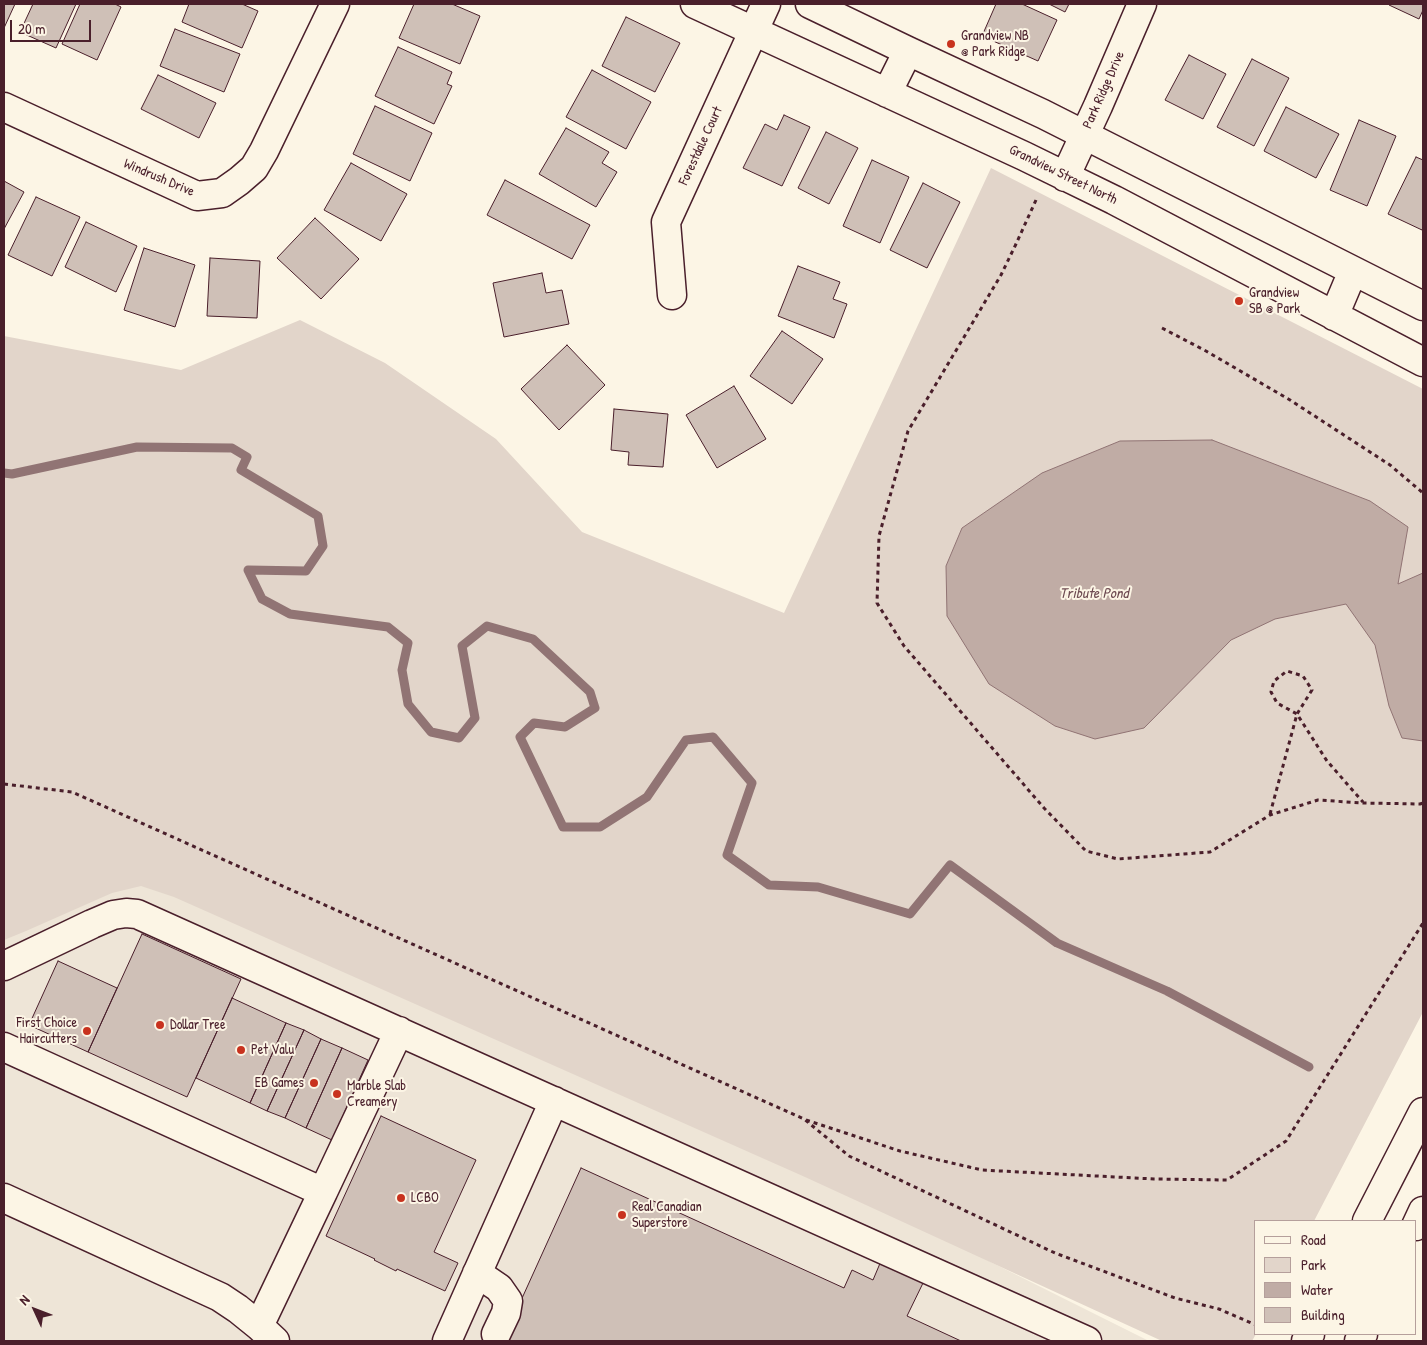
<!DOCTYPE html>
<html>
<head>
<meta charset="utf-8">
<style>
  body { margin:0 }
  #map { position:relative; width:1427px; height:1345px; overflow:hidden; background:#fcf5e5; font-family:"Patrick Hand",sans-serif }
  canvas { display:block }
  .frame { position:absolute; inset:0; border:5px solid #4a1f2b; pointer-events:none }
  .legend { position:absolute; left:1254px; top:1220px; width:162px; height:115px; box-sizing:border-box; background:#fcf5e5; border:1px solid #b59f9b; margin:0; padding:6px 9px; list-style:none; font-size:15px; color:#4a1f2b }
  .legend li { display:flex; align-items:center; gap:10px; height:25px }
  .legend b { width:25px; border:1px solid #b59f9b }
  .north { position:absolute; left:10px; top:1285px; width:50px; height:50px; -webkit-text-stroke:4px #fcf5e5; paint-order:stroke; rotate:313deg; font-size:14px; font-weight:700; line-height:20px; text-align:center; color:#4a1f2b }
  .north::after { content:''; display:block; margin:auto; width:18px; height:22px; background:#4a1f2b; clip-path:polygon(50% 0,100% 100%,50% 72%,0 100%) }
  .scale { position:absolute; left:10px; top:20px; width:81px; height:22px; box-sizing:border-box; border:2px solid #4a1f2b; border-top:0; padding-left:6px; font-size:15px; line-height:18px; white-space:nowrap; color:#4a1f2b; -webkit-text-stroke:4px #fcf5e5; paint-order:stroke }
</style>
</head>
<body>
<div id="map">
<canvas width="1427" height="1345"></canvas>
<div class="frame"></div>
<ul class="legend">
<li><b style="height:6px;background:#fcf5e5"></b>Road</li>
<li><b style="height:14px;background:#e2d5ca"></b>Park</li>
<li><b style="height:14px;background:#c0aca5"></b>Water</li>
<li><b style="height:14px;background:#cfc0b7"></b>Building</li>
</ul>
<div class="north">N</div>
<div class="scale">20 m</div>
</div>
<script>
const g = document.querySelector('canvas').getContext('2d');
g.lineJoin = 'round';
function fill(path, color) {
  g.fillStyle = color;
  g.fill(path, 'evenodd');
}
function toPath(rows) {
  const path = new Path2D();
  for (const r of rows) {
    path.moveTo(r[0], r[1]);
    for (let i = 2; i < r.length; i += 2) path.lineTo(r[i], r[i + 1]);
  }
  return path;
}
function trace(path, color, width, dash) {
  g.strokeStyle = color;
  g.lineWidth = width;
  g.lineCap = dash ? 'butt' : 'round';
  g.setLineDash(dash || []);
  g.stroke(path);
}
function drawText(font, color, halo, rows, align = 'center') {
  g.font = font + ' "Patrick Hand",sans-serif';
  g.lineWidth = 4;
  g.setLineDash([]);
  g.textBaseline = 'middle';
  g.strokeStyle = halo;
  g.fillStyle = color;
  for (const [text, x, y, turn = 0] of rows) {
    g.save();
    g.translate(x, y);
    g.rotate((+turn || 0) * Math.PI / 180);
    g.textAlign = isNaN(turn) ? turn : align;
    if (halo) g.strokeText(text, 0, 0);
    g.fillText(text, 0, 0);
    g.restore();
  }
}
fill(toPath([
  [4,813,153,844,1149,1341,4,1341]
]), '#eee5d7');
fill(toPath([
  [991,168,1423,389,1423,1012,1314,1221,1256,1221,1256,1334,1252,1341,1162,1341,805,1177,174,897,141,886,112,893,26,931,4,940,4,336,181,370,300,320,385,363,496,439,582,532,784,613]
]), '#e2d5ca');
const water = toPath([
  [1212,440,1370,501,1408,527,1398,584,1423,573,1423,741,1402,738,1389,706,1375,645,1346,604,1275,619,1231,640,1144,728,1095,739,1055,726,989,684,947,616,946,566,962,528,1042,473,1120,441,1212,440]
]);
fill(water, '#c0aca5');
trace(water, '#917474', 1);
trace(toPath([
  [4,473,12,474,137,447,232,448,247,457,241,470,318,516,323,546,306,571,248,570,262,599,290,614,388,627,408,643,402,670,408,704,431,732,459,738,475,718,462,646,487,626,533,639,590,692,595,708,565,727,534,723,520,737,563,827,600,827,647,797,686,740,713,737,752,783,727,855,769,885,818,887,910,914,950,865,1057,943,1167,991,1309,1067]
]), '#917474', 9);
const building = toPath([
  [4,4,15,4,4,28,4,4],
  [33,4,76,4,56,48,20,32,33,4],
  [80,4,115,4,121,7,97,60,62,44,80,4],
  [189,4,242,4,258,11,242,48,182,22,189,4],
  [414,4,452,4,480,16,460,64,399,38,414,4],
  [996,4,1022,4,1057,20,1038,61,982,36,996,4],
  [1049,4,1069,4,1065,12,1049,4],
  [1389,4,1423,4,1423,10,1419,19,1389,5,1389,4],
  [626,17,680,43,655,92,602,66,626,17],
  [175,29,240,54,224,92,160,66,175,29],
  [398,47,452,72,447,84,452,86,434,124,375,96,398,47],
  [1189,55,1226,74,1203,119,1165,100,1189,55],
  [1252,59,1289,78,1254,146,1217,127,1252,59],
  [592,70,651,102,626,149,566,117,592,70],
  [158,75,216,103,199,138,141,109,158,75],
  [375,106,432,133,410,181,353,154,375,106],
  [1286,107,1339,134,1316,178,1264,151,1286,107],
  [784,115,810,127,782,186,743,168,765,124,777,130,784,115],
  [1359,120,1396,136,1367,206,1330,190,1359,120],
  [566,128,609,152,602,163,617,172,596,207,539,174,566,128],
  [826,132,858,148,829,204,798,188,826,132],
  [1416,157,1423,160,1423,227,1422,230,1388,214,1416,157],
  [872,160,909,177,880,243,843,226,872,160],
  [351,163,407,194,381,241,324,210,351,163],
  [505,180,590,225,572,259,487,215,505,180],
  [4,181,24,192,4,229,4,181],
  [923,183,960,202,927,268,890,250,923,183],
  [36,197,80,217,52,276,8,255,36,197],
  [315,218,359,259,321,299,277,258,315,218],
  [86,222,137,246,116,292,65,267,86,222],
  [144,248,195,265,175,327,124,310,144,248],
  [210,258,260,261,257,318,207,316,210,258],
  [798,266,840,282,833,299,847,304,834,338,778,316,798,266],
  [542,273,546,293,562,290,569,324,504,337,493,283,542,273],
  [782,331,823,359,792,404,750,376,782,331],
  [567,345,605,385,559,430,521,389,567,345],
  [734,386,766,439,717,468,686,415,734,386],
  [614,409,668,414,663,467,628,465,629,452,611,450,614,409],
  [142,934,241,979,187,1097,88,1052,142,934],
  [58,961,117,988,88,1052,29,1025,58,961],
  [232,998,286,1023,250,1103,196,1078,232,998],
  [286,1023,304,1030,267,1111,250,1103,286,1023],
  [304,1030,321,1039,285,1118,267,1111,304,1030],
  [321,1039,342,1048,306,1128,285,1118,321,1039],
  [342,1048,368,1060,332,1140,306,1128,342,1048],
  [381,1116,476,1160,434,1252,458,1263,445,1291,397,1269,396,1271,374,1260,375,1259,326,1236,381,1116],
  [581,1168,844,1288,852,1270,873,1280,881,1261,924,1281,907,1316,961,1341,482,1341,487,1330,504,1338,581,1168]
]);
fill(building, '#cfc0b7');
trace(building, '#4a1f2b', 1);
const minor = toPath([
  [695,4,1024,156,1114,200,1423,362],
  [810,4,908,51,1043,114,1423,306],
  [887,93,908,51],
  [4,107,197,196,222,193,239,181,254,168,264,151,335,4],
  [1065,177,1098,106,1142,4],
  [672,295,666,222,766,4],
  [1334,316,1353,271],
  [4,966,92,924,113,915,126,913,137,914,1087,1341],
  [4,1047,323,1192,259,1326,275,1341],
  [323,1192,399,1031],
  [4,1198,220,1297,238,1309,259,1326],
  [477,1273,499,1288,508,1301,506,1313,496,1334],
  [447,1341,554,1101]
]);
const major = toPath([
  [1367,1221,1423,1112],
  [1416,1226,1423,1211],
  [1306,1341,1310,1334],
  [1359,1341,1363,1334]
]);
trace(minor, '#4a1f2b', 31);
trace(major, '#4a1f2b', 31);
trace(toPath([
  [1036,200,1016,244,1001,275,908,431,879,536,877,603,904,646,1044,808,1086,851,1118,859,1210,852,1270,815,1318,800,1363,803,1420,804,1423,803],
  [1162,328,1206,351,1290,400,1390,465,1423,493],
  [4,784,72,792,804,1119,849,1156,1055,1253,1175,1298,1219,1309,1256,1325],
  [1270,814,1297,714,1312,690,1303,676,1287,671,1274,681,1271,692,1277,703,1297,714,1327,761,1363,802],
  [806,1120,900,1151,982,1170,1154,1179,1227,1180,1286,1141,1423,923]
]), '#4a1f2b', 3, [4, 4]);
trace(minor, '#fcf5e5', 28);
trace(major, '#fcf5e5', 28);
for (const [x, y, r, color] of [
  [951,44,5,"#c8321e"],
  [1239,301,5,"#c8321e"],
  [160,1025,5,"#c8321e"],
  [87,1031,5,"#c8321e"],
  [241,1050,5,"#c8321e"],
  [314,1083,5,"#c8321e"],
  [337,1094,5,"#c8321e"],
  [401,1198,5,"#c8321e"],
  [622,1215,5,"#c8321e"]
]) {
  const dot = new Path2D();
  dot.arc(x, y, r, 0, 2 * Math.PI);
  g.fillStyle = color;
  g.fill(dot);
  trace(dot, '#fcf5e5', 2);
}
drawText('14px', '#4a1f2b', '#fcf5e5', [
  ["Grandview NB",961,36],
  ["@ Park Ridge",961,52],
  ["Grandview",1249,293],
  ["SB @ Park",1249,309],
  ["First Choice",77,1023,"right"],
  ["Haircutters",77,1039,"right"],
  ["Dollar Tree",170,1025],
  ["Pet Valu",251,1050],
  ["EB Games",304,1083,"right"],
  ["Marble Slab",347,1086],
  ["Creamery",347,1102],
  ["LCBO",411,1198],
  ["Real Canadian",632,1207],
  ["Superstore",632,1223]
], 'left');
drawText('14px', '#4a1f2b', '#fcf5e5', [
  ["Park Ridge Drive",1104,90,-66],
  ["Forestdale Court",701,146,-65],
  ["Grandview Street North",1063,175,26],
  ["Windrush Drive",159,178,23]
]);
drawText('italic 15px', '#6d4950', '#fcf5e5', [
  ["Tribute Pond",1094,594]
]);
</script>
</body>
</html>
